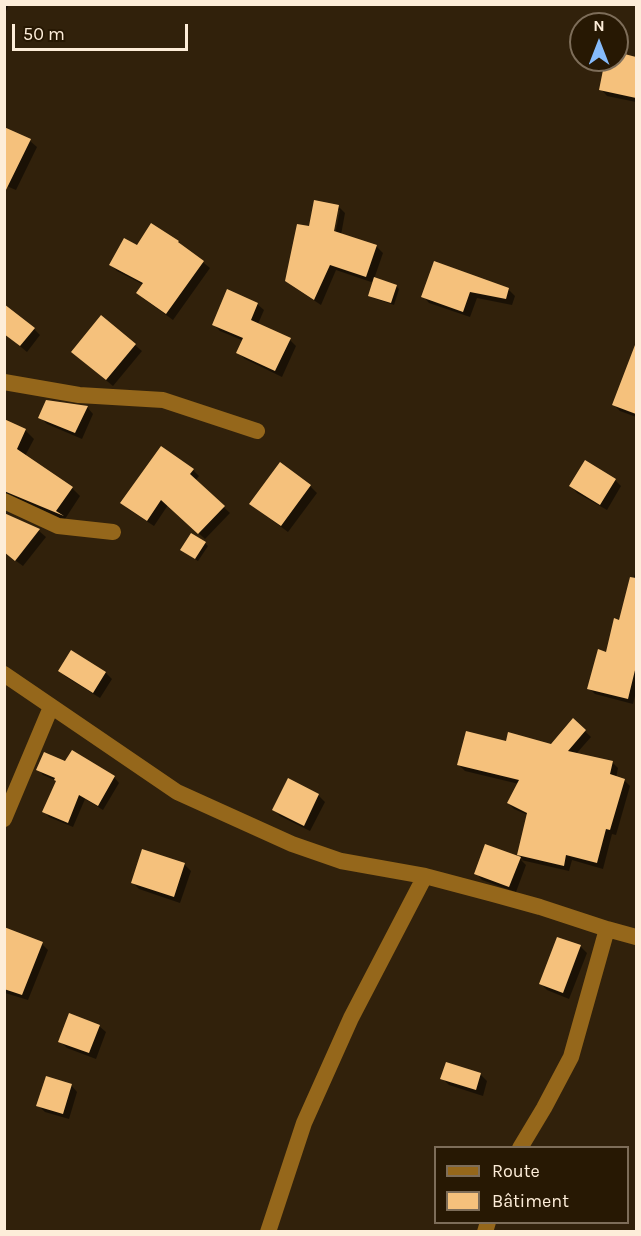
<!DOCTYPE html>
<html>
<head>
<meta charset="utf-8">
<style>
  body { margin:0 }
  #map { position:relative; width:641px; height:1236px; overflow:hidden; background:#31210b; font-family:Karla,sans-serif }
  canvas { display:block }
  .frame { position:absolute; inset:0; border:6px solid #fdedd9; pointer-events:none }
  .legend { position:absolute; left:434px; top:1146px; width:195px; height:78px; box-sizing:border-box; background:#271803; border:2px solid #7d6d59; margin:0; padding:8px 10px; list-style:none; font-size:18px; color:#fdedd9 }
  .legend li { display:flex; align-items:center; gap:12px; height:30px }
  .legend b { width:30px; border:2px solid #7d6d59 }
  .north { position:absolute; left:569px; top:12px; width:60px; height:60px; box-sizing:border-box; background:#271803; border:2px solid #7d6d59; border-radius:50%; rotate:0deg; font-size:16px; font-weight:700; line-height:24px; text-align:center; color:#fdedd9 }
  .north::after { content:''; display:block; margin:auto; width:21px; height:27px; background:#86bbfb; clip-path:polygon(50% 0,100% 100%,50% 72%,0 100%) }
  .scale { position:absolute; left:12px; top:24px; width:176px; height:27px; box-sizing:border-box; border:3px solid #fdedd9; border-top:0; padding-left:8px; font-size:18px; line-height:21px; white-space:nowrap; color:#fdedd9; -webkit-text-stroke:4px #271803; paint-order:stroke }
</style>
</head>
<body>
<div id="map">
<canvas width="641" height="1236"></canvas>
<div class="frame"></div>
<ul class="legend">
<li><b style="height:8px;background:#95671b"></b>Route</li>
<li><b style="height:16px;background:#f5c17c"></b>Bâtiment</li>
</ul>
<div class="north">N</div>
<div class="scale">50 m</div>
</div>
<script>
const g = document.querySelector('canvas').getContext('2d');
g.lineJoin = 'round';
function fill(path, color) {
  g.fillStyle = color;
  g.fill(path, 'evenodd');
}
function toPath(rows) {
  const path = new Path2D();
  for (const r of rows) {
    path.moveTo(r[0], r[1]);
    for (let i = 2; i < r.length; i += 2) path.lineTo(r[i], r[i + 1]);
  }
  return path;
}
function trace(path, color, width, dash) {
  g.strokeStyle = color;
  g.lineWidth = width;
  g.lineCap = dash ? 'butt' : 'round';
  g.setLineDash(dash || []);
  g.stroke(path);
}
fill(toPath([
  [4,4,9,4,4,16],
  [617,54,636,58,636,102,607,96,601,89,607,60,617,60],
  [30,141,37,147,16,190,4,185],
  [339,207,345,213,341,235,376,246,383,253,374,279,396,286,399,289,394,305,373,298,370,295,374,283,336,270,321,305,294,287,287,281,310,228],
  [337,210,340,210,334,239,331,238],
  [151,225,178,242,210,268,173,320,144,299,138,293,144,285,117,271,111,265,137,247],
  [435,263,508,289,515,296,512,305,477,298,470,317,429,303,423,296],
  [257,304,264,310,258,324,290,340,296,346,282,377,245,359,238,353,244,341,220,331,214,325],
  [101,317,142,351,113,386,79,358],
  [34,329,40,335,27,352,4,333],
  [626,372,636,376,636,417,620,411,614,405],
  [87,407,93,414,82,439,47,424,40,417],
  [4,421,25,430,34,439,25,456,72,488,80,496,65,519,66,521,18,499,4,498],
  [280,464,310,486,317,493,288,532,258,510],
  [193,470,199,476,195,481,230,513,205,539,168,505,154,526,128,509,122,503],
  [615,480,621,486,607,510,577,493,571,486],
  [4,514,39,531,46,537,23,566,4,552],
  [205,543,208,546,198,561,184,552],
  [636,572,636,692,633,704,595,694,589,688,607,653,620,621,627,593],
  [60,671,106,673,112,679,100,698,66,677],
  [573,720,591,737,576,754,612,762,618,768,616,778,624,780,630,786,616,835,612,834,603,869,572,860,569,871,521,860,526,865,516,892,482,880,476,873,486,846,523,860,518,854,528,815,514,809,508,803,519,784,465,771,459,765,507,743,551,746],
  [66,763,114,777,119,783,103,810,85,799,73,827,49,817,44,811,57,781,43,775,38,769],
  [318,795,325,802,310,831,280,816,274,810],
  [184,864,191,871,180,903,139,889,133,883],
  [4,928,42,944,48,950,28,1000,5,993,4,995],
  [558,938,581,947,587,953,569,999,547,990,541,984],
  [99,1026,106,1032,96,1059,67,1048,60,1041],
  [447,1064,481,1075,487,1081,483,1096,449,1085,442,1078],
  [71,1085,77,1092,69,1119,45,1112,38,1105]
]), '#0007');
fill(toPath([
  [617,52,636,57,636,98,599,90,605,60,617,60],
  [4,127,31,139,4,194],
  [314,200,339,205,334,231,377,245,366,277,330,265,314,300,285,281,297,224,309,226],
  [151,223,179,241,178,242,204,261,166,314,136,293,143,283,109,265,124,238,137,245],
  [434,261,509,288,506,299,470,292,463,312,421,297],
  [374,277,397,285,391,303,368,296],
  [227,289,258,303,251,320,291,338,275,371,236,353,243,338,212,325],
  [4,304,35,328,20,346,4,334],
  [101,315,136,344,106,380,71,352],
  [635,345,636,345,636,414,612,405],
  [46,400,88,406,75,433,38,418],
  [4,419,26,429,17,449,73,487,56,511,64,516,4,491],
  [161,446,194,469,190,474,225,506,198,534,161,500,147,521,120,503],
  [585,460,616,479,600,505,569,486],
  [280,462,311,485,281,526,249,504],
  [4,513,40,529,15,561,4,552],
  [191,533,206,542,195,559,180,550],
  [630,577,636,578,636,666,628,699,587,689,598,649,606,652,614,618,619,620],
  [71,650,106,672,93,693,58,671],
  [573,718,586,730,568,751,613,761,610,774,625,779,610,830,606,829,597,863,566,855,564,866,517,855,527,813,507,803,519,780,457,765,466,731,506,741,508,732,551,744],
  [72,750,115,776,98,806,79,795,68,823,42,812,56,781,54,780,55,778,36,770,44,752,65,761],
  [288,778,319,794,304,826,272,810],
  [485,844,521,857,509,887,474,874],
  [142,849,185,863,174,897,131,883],
  [4,927,43,942,22,995,4,989],
  [557,937,581,945,563,993,539,984],
  [69,1013,100,1025,89,1053,58,1042],
  [446,1062,481,1073,476,1090,440,1079],
  [46,1076,72,1084,63,1114,36,1106]
]), '#f5c17c');
trace(toPath([
  [4,382,79,395,163,400,257,431],
  [4,501,58,526,113,532],
  [4,674,177,792,292,844,341,861,425,876,493,894,540,907,607,929,636,937],
  [4,819,51,707],
  [520,1148,544,1108,571,1057,607,929],
  [268,1232,304,1123,351,1018,425,876],
  [485,1232,488,1222]
]), '#95671b', 16);
</script>
</body>
</html>
